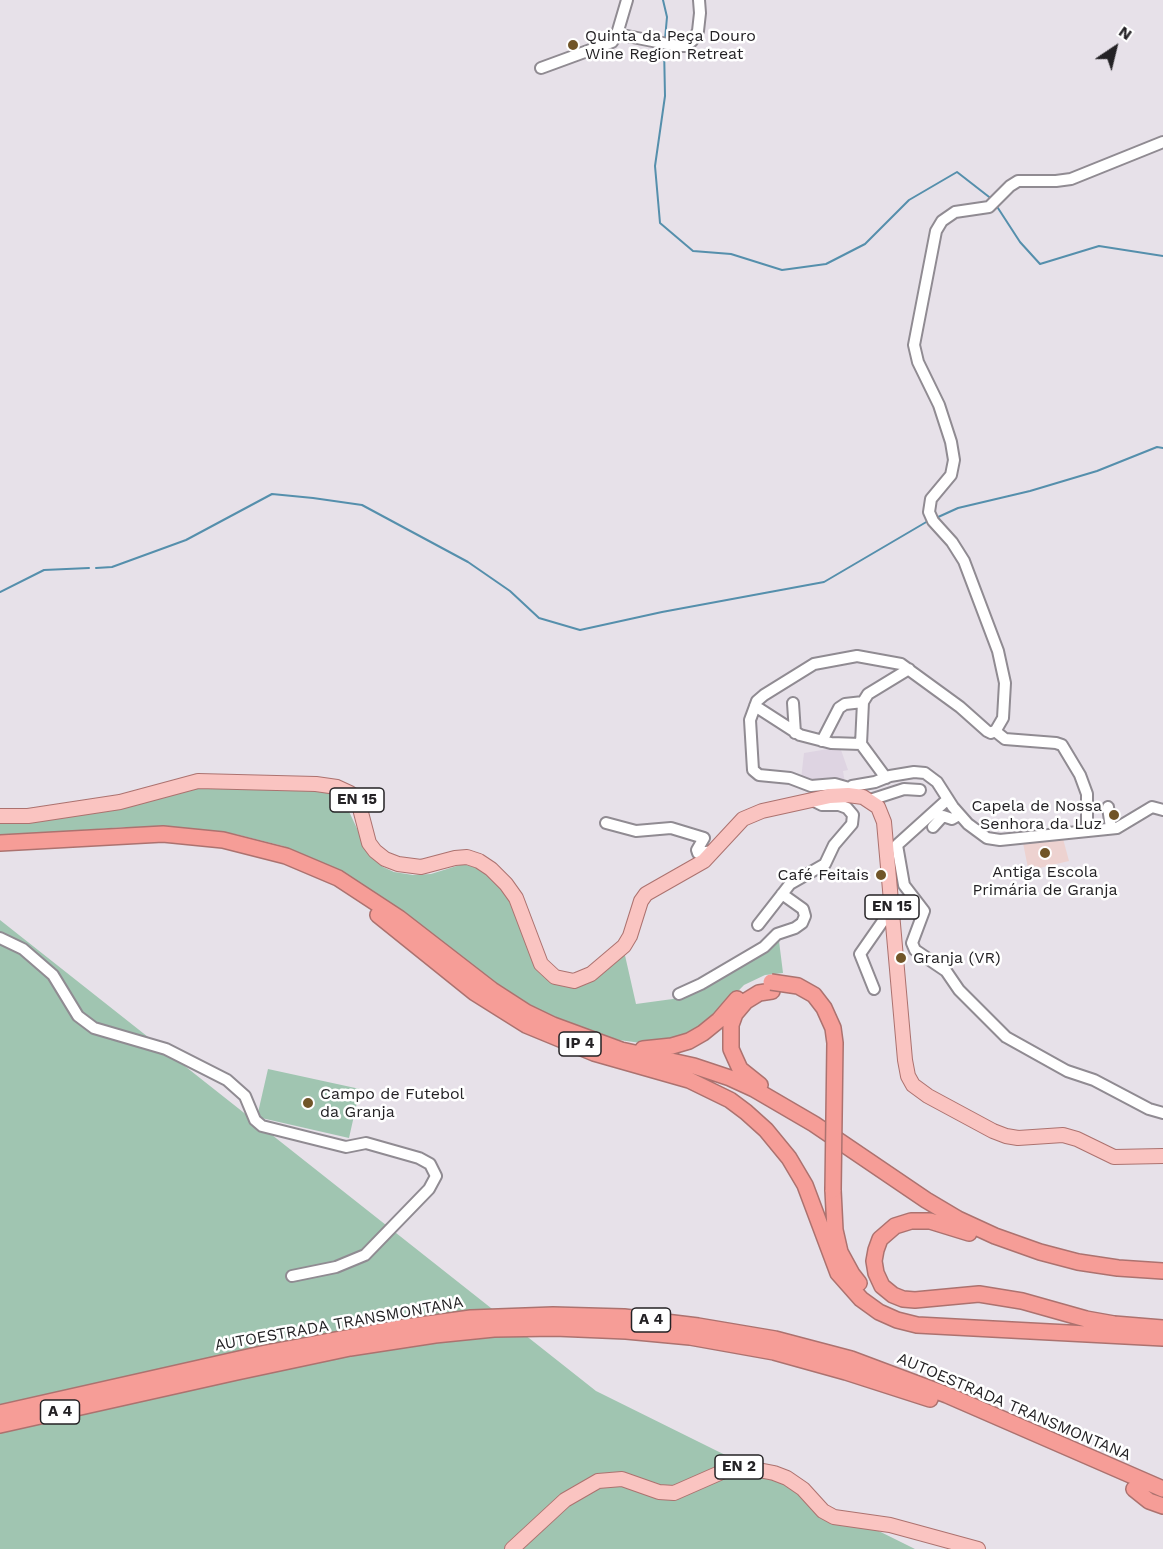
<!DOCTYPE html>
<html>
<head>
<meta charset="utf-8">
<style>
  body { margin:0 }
  #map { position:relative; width:1163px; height:1549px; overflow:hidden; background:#e7e1e9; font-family:"Work Sans",sans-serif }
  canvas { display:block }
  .north { position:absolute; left:1085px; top:18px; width:60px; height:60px; -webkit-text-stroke:4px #fff; paint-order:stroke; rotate:35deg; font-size:16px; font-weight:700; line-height:24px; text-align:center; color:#242225 }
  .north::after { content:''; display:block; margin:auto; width:21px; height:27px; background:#242225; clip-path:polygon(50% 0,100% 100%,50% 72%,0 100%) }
</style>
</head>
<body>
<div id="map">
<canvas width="1163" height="1549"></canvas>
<div class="north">N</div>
</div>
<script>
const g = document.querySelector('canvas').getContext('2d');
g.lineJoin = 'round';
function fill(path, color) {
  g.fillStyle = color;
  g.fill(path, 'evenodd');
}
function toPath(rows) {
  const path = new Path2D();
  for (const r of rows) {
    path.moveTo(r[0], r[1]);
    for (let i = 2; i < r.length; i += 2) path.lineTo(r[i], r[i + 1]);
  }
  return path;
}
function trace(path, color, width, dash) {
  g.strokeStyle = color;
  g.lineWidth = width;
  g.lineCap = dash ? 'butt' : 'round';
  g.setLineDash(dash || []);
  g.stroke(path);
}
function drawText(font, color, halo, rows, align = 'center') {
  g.font = font + ' "Work Sans",sans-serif';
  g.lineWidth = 5;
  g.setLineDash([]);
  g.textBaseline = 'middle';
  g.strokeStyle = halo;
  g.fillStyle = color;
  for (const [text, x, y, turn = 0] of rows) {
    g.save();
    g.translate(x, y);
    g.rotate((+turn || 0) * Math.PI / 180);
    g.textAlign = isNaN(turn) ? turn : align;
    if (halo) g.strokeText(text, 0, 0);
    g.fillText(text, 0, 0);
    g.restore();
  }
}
fill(toPath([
  [840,747,848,770,843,771,845,783,822,783,801,779,804,753]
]), '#ded4e2');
fill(toPath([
  [1062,835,1069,861,1031,870,1028,868,1023,843]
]), '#edd2d0');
fill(toPath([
  [197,787,328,790,338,796,345,803,368,852,383,867,394,872,413,875,431,874,463,864,481,869,503,887,556,983,562,986,573,988,587,984,624,951,636,1004,680,998,779,941,783,973,765,975,744,985,706,1024,683,1037,641,1043,619,1040,571,1026,525,1004,506,992,348,877,311,858,283,846,235,834,177,828,125,827,0,836,0,821,23,822,128,807],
  [0,920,596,1391,915,1549,0,1549],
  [268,1069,360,1089,349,1138,257,1117]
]), '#a0c5b1');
trace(toPath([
  [663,0,667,17,665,39],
  [664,46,665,96,655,166,660,223,693,251,731,254,782,270,826,264,865,244,909,200,957,172,993,200],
  [996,205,1020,242,1040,264,1099,246,1163,256],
  [936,518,958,508,1030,491,1097,471,1157,447,1163,448],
  [96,568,112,567,186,540,272,494,313,498,362,505,468,562,510,591,539,618,580,630,662,612,824,582,928,521],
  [0,592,44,570,89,568]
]), '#558fac', 2);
const minor = toPath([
  [617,34,678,46,685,46,692,41,698,31,700,13,699,0],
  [541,68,612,42,617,34,627,0],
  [793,703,795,733],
  [755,706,800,735,831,743,861,744],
  [995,731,1005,739,1056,743,1062,745,1080,775,1087,794,1087,830],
  [822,741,839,708,845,704,863,702],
  [886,778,861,744,863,702,868,694,909,669],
  [849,788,835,784,811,786,790,778,759,775,753,770,750,720,757,701,764,695,814,664,857,656,901,664,960,707,987,731,991,733,996,730,1003,718,1005,683,998,651,964,561,952,542,933,521,929,512,931,499,951,475,954,460,951,442,939,405,918,362,914,345,936,231,942,221,955,212,989,207,1010,186,1018,181,1056,181,1071,179,1163,142],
  [845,792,852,786,875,782,890,776,914,772,925,773,937,782,953,807,968,824,987,838,1000,840,1117,828,1152,807,1163,810],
  [870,800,904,789,920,790],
  [1108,807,1111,828],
  [606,823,636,831,671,828,704,838,697,850,698,853,714,851],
  [933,827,943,816,952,819,959,815],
  [897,845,904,885,924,911,912,943,915,950,946,971,959,990,1006,1037,1067,1071,1094,1080,1149,1109,1163,1113],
  [897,845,948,799],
  [758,925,790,884,825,864,834,845,852,824,853,815,847,808,839,805,822,805,812,800],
  [0,938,23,949,53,975,78,1016,94,1028,166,1049,227,1080,245,1096,255,1120,262,1126,346,1147,366,1143,419,1158,430,1164,436,1176,429,1189,365,1255,336,1267,292,1276],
  [874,989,860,954,892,908],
  [679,994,701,984,764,947,777,934,795,928,802,923,805,916,803,909,782,894]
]);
const major = toPath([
  [0,816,28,816,120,802,198,781,316,784,337,787,350,793,358,801,369,843,375,851,385,859,398,864,421,867,455,858,467,857,479,861,491,869,506,884,516,898,541,964,555,977,574,981,591,974,624,946,630,936,641,901,646,894,704,861,743,819,762,811,830,796,848,795,863,797,878,807,884,822,905,1060,908,1076,913,1085,928,1096,993,1131,1006,1136,1018,1138,1063,1135,1077,1139,1114,1157,1163,1156],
  [512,1549,565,1500,598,1481,622,1479,659,1492,674,1493,731,1468,743,1467,774,1473,787,1478,803,1489,823,1511,834,1517,890,1525,978,1549]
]);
const highway = toPath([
  [0,843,163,834,223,840,286,856,338,878,399,918,492,990,526,1012,553,1025,621,1050,694,1066,730,1078,754,1089,814,1124,926,1200,958,1219,995,1236,1040,1252,1078,1262,1118,1268,1163,1271],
  [378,915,475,993,526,1025,594,1053,689,1080,730,1100,746,1112,766,1130,789,1158,805,1185,838,1273,861,1299,879,1312,897,1320,917,1325,1163,1338],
  [643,1049,672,1046,689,1041,703,1033,719,1020,737,999],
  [760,1085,740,1069,735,1058,731,1049,731,1025,735,1014,746,1001,759,993,772,991],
  [833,1190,835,1230,840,1252,852,1274,859,1283],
  [969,1233,930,1221,911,1221,895,1226,880,1239,876,1250,874,1261,876,1273,882,1286,893,1295,903,1299,915,1300,979,1294,1022,1301,1086,1319,1114,1324,1163,1328],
  [0,1413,266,1353,399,1328,471,1318,553,1315,624,1317,698,1326,775,1339,851,1359,947,1395,1163,1489],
  [0,1425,237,1372,350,1348,435,1335,494,1329,555,1328,626,1331,690,1337,774,1352,846,1372,930,1399],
  [1134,1489,1149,1501,1163,1506]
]);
trace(minor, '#908b92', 14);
trace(major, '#ac726f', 16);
trace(highway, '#ac726f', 18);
trace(minor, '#fff', 10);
trace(major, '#fac4c1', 14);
trace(highway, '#f69d97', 15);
const highwayBridge = toPath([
  [771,982,798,986,814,995,824,1008,833,1028,835,1043,833,1190]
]);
trace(highwayBridge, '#ac726f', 18, []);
trace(highwayBridge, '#f69d97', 15);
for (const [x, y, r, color] of [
  [573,45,6,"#715528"],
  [1114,815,6,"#715528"],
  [1045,853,6,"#715528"],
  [881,875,6,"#715528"],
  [901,958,6,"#715528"],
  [308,1103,6,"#715528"]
]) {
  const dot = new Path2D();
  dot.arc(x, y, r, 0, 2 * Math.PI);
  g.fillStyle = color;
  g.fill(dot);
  trace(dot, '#fff', 2);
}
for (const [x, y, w] of [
  [357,800,54],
  [892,907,54],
  [580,1044,42],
  [651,1320,39],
  [60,1412,39],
  [739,1467,48]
]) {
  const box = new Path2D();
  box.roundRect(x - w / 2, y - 12, w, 24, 4.5);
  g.fillStyle = '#fff';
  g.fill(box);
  trace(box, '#242225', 1.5);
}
drawText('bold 15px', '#242225', null, [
  ["EN 15",357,800],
  ["EN 15",892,907],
  ["IP 4",580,1044],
  ["A 4",651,1320],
  ["A 4",60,1412],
  ["EN 2",739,1467]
]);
drawText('16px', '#242225', '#fff', [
  ["Quinta da Peça Douro",585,36],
  ["Wine Region Retreat",585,54],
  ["Capela de Nossa",1102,806,"right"],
  ["Senhora da Luz",1102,824,"right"],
  ["Antiga Escola",1045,872,"center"],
  ["Primária de Granja",1045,890,"center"],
  ["Café Feitais",869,875,"right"],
  ["Granja (VR)",913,958],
  ["Campo de Futebol",320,1094],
  ["da Granja",320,1112]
], 'left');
drawText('16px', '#242225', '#fff', [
  ["AUTOESTRADA TRANSMONTANA",339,1324,-10],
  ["AUTOESTRADA TRANSMONTANA",1014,1407,23]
]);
</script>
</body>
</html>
